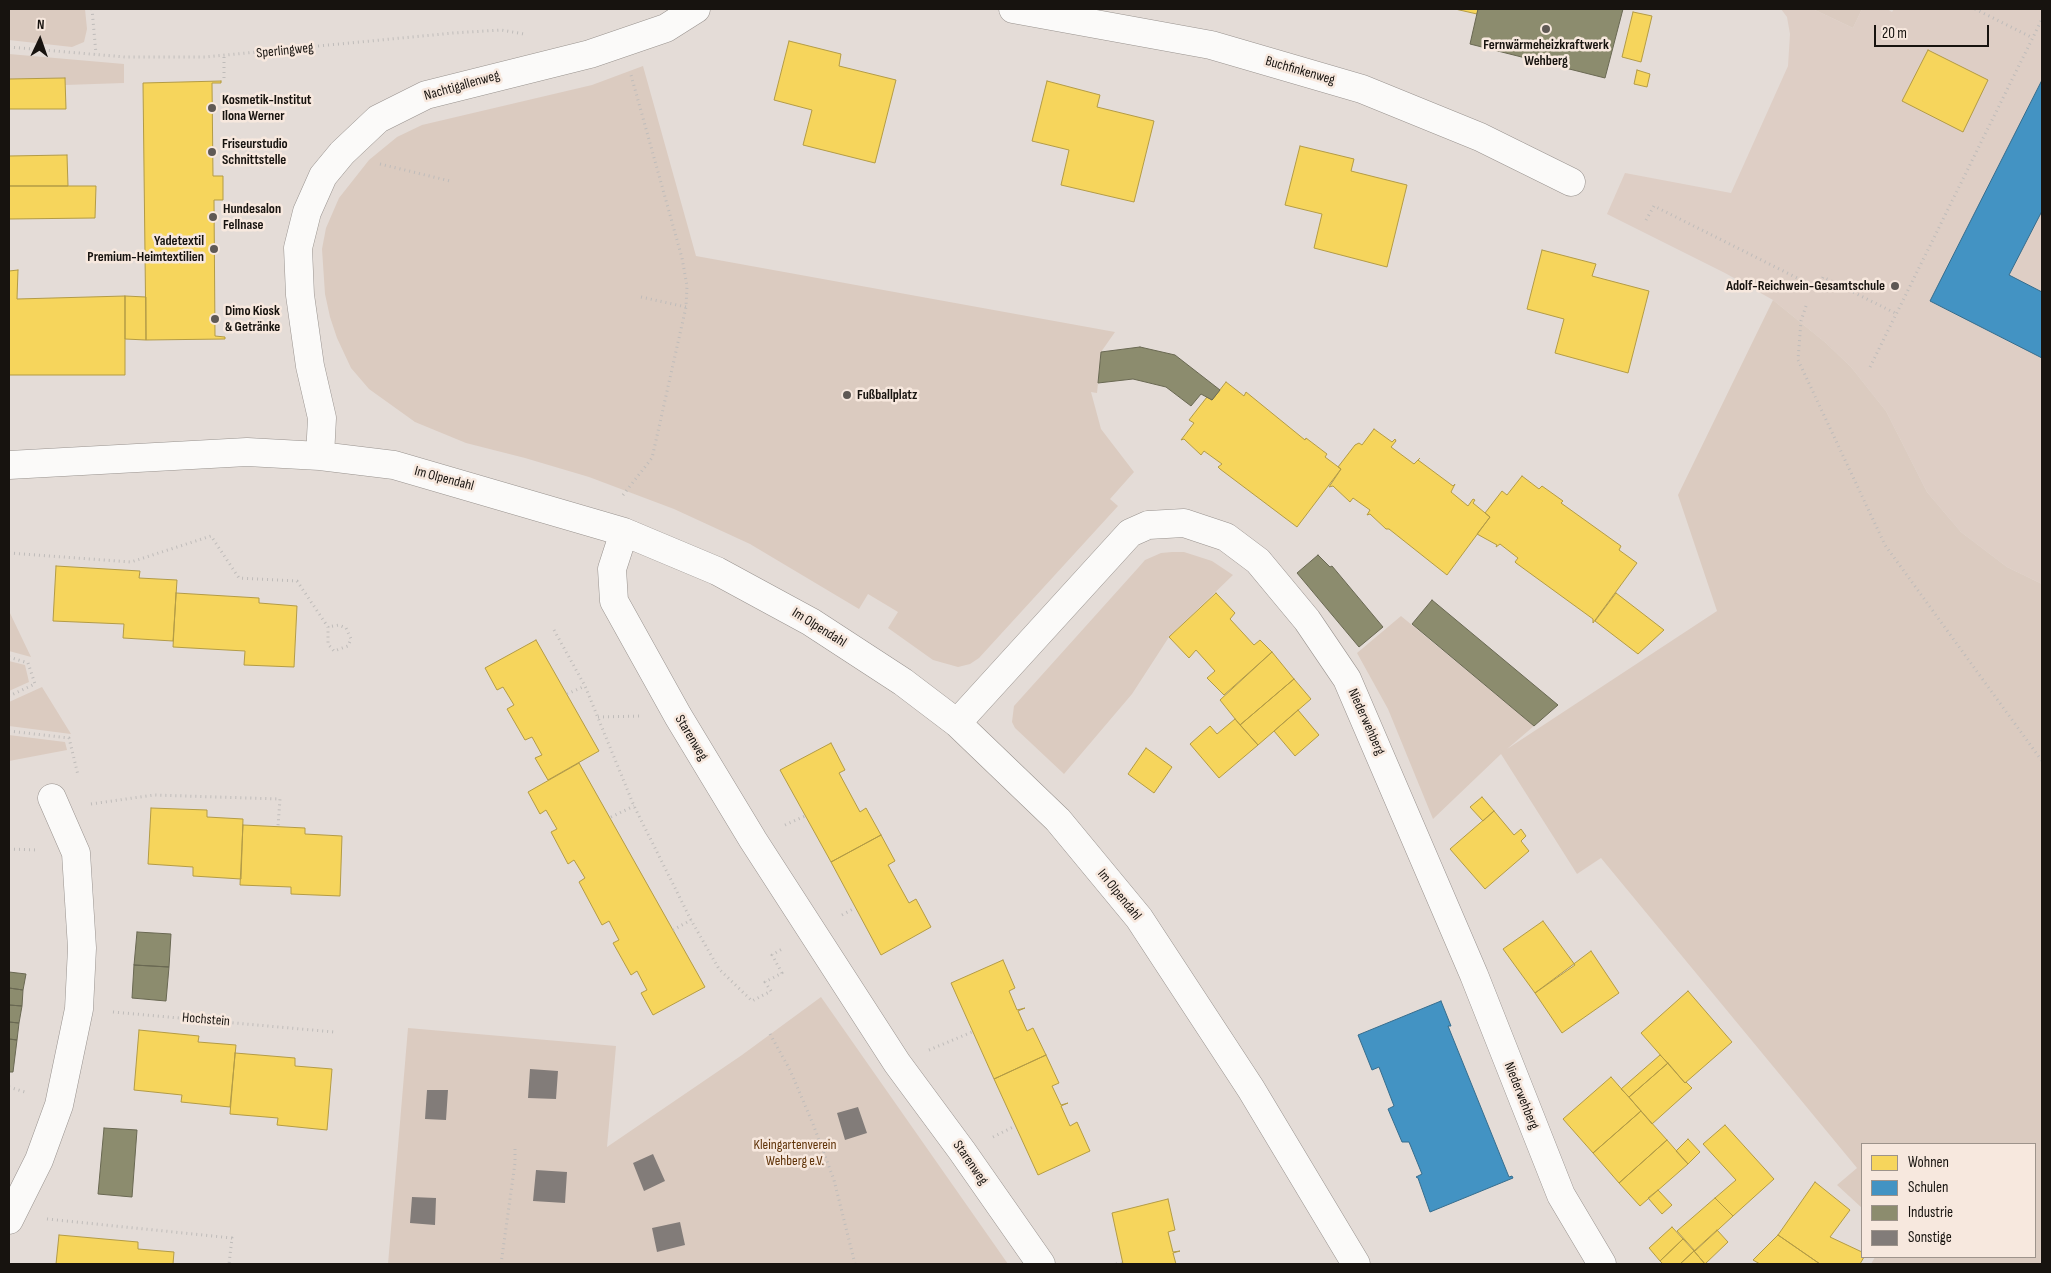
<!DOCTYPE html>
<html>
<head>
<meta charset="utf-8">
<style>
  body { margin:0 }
  #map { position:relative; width:2051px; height:1273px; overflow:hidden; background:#e4dcd7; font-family:"Sofia Sans Condensed",sans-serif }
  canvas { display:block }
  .frame { position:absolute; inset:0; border:10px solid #17130f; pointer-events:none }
  .legend { position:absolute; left:1861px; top:1143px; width:175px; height:115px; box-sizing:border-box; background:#f7e8de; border:1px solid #9d938b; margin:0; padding:6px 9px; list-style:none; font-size:15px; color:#17130f }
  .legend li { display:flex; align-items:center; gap:10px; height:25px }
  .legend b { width:25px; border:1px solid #9d938b }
  .north { position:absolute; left:15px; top:15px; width:50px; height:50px; -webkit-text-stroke:4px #f7e8de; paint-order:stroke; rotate:3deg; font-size:14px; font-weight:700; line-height:20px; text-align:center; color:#17130f }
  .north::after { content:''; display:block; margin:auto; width:18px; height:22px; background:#17130f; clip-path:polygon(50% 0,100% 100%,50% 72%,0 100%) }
  .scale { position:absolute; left:1874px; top:25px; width:115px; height:22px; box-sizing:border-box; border:2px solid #17130f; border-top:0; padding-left:6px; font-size:15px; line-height:18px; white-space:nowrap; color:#17130f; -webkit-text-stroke:4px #f7e8de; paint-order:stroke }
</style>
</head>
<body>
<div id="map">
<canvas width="2051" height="1273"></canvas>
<div class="frame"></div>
<ul class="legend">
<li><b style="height:14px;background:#f6d55c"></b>Wohnen</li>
<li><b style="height:14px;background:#4393c3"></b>Schulen</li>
<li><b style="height:14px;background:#8c8c6e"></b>Industrie</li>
<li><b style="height:14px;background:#827c79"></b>Sonstige</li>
</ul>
<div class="north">N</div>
<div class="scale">20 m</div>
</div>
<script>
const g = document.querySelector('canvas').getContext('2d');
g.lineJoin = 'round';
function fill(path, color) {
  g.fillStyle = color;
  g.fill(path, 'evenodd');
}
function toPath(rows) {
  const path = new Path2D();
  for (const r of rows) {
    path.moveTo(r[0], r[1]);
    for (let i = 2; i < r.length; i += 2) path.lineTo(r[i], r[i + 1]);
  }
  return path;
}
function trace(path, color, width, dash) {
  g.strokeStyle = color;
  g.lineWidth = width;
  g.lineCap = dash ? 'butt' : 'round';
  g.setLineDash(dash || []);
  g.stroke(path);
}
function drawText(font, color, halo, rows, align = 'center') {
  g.font = font + ' "Sofia Sans Condensed",sans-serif';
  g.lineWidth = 5;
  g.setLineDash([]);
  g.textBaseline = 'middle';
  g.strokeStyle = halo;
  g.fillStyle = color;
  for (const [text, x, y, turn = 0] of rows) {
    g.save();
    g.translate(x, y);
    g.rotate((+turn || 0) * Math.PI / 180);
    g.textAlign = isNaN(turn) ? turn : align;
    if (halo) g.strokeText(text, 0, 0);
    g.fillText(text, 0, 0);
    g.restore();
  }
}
fill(toPath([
  [1781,9,1813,9,1853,28,1862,9,1887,9,1892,12,1894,9,2042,9,2042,584,2007,567,1961,532,1927,492,1886,411,1851,367,1826,343,1773,300,1725,273,1607,214,1625,173,1731,193,1788,66,1790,34,1787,17]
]), '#decec5');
fill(toPath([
  [9,9,85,9,87,29,84,42,72,47,9,40],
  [1813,9,1862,9,1853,28],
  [9,54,124,64,124,83,65,85,65,78,9,79],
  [643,66,696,256,1115,332,1101,352,1097,393,1091,392,1101,429,1134,472,1110,499,1118,506,979,658,970,664,958,667,933,660,888,628,898,612,868,594,859,609,750,544,674,509,589,477,525,458,466,443,415,422,369,389,351,368,337,338,330,317,325,294,322,249,326,228,339,198,369,160,397,137,422,125,592,85],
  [1773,300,1826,343,1851,367,1886,411,1927,492,1961,532,2007,567,2042,584,2042,1264,1871,1264,1875,1257,2035,1257,2035,1144,1862,1144,1862,1208,1837,1185,1857,1168,1601,858,1577,874,1501,754,1433,819,1388,709,1357,653,1401,616,1534,726,1507,749,1717,611,1678,495],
  [1172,552,1184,552,1212,561,1233,575,1169,637,1132,694,1064,774,1015,728,1012,722,1014,706,1138,568,1145,560,1161,553],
  [9,611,31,657,9,651],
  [9,661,25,665,29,682,9,691],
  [42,687,71,734,9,726,9,702],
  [9,735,65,742,67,750,9,761],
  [821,997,1008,1264,388,1264,408,1028,616,1046,607,1147,742,1055]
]), '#dbcbc0');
const homes = toPath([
  [1455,9,1478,9,1477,14,1455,9],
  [1633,12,1652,16,1641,62,1622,57,1633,12],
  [789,41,841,54,839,66,896,80,875,163,803,145,812,110,774,100,789,41],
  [1928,50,1988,80,1963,132,1902,101,1928,50],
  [1637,70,1650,74,1647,87,1634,84,1637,70],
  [65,78,66,109,9,109,9,79,65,78],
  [221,81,221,83,212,83,213,176,223,176,223,200,214,200,215,336,225,337,225,339,146,340,143,83,221,81],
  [1047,81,1100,95,1097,107,1154,121,1134,202,1061,185,1069,150,1032,141,1047,81],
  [1300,146,1354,159,1351,171,1407,185,1387,267,1314,248,1322,214,1285,205,1300,146],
  [67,155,68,186,9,186,9,156,67,155],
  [9,186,96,186,95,218,9,219,9,186],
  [1542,250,1596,264,1592,276,1649,291,1628,373,1555,353,1564,319,1527,309,1542,250],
  [18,270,17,299,125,296,125,375,9,375,9,271,18,270],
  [125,296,146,297,146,340,125,339,125,296],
  [1226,382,1244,396,1246,392,1305,440,1306,438,1327,454,1325,457,1341,469,1297,527,1220,469,1218,467,1222,464,1204,451,1201,455,1184,439,1181,440,1194,423,1189,420,1207,397,1212,400,1226,382],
  [1374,429,1392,442,1395,439,1396,441,1391,447,1414,464,1420,458,1418,460,1453,486,1455,484,1451,492,1468,506,1473,499,1475,500,1473,503,1490,517,1447,575,1389,529,1386,529,1370,514,1367,515,1370,510,1353,498,1350,502,1333,486,1329,487,1341,469,1338,467,1355,445,1359,443,1362,445,1374,429],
  [1522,476,1539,489,1542,486,1563,501,1561,503,1621,546,1619,550,1637,563,1593,623,1593,619,1516,563,1515,562,1518,558,1500,544,1496,547,1497,545,1477,534,1490,517,1485,513,1502,491,1507,495,1522,476],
  [56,566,140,571,139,578,177,580,173,641,123,638,124,624,53,621,56,566],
  [176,593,259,598,259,603,297,606,294,667,244,665,245,651,173,647,176,593],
  [1216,593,1235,613,1230,619,1254,645,1260,640,1272,652,1224,695,1207,678,1215,671,1196,650,1189,658,1169,637,1216,593],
  [1616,593,1664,630,1638,654,1595,621,1616,593],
  [536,640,599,751,548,780,535,758,542,755,532,737,525,740,507,709,514,705,503,687,497,690,485,668,536,640],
  [1272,652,1294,679,1240,725,1220,700,1272,652],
  [1294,679,1311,699,1258,745,1240,725,1294,679],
  [1298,710,1319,735,1295,756,1274,731,1298,710],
  [1235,719,1258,745,1219,778,1190,744,1210,726,1217,734,1235,719],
  [831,743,845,770,839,773,860,812,866,808,881,835,831,862,780,770,831,743],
  [1146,748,1172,767,1154,793,1128,774,1146,748],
  [579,763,705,987,653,1015,641,993,647,990,637,971,631,975,613,943,619,940,609,921,602,925,579,882,585,878,574,860,568,864,551,832,557,829,546,810,540,814,528,792,579,763],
  [1482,797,1494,811,1483,821,1470,807,1482,797],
  [151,808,207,810,207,817,243,819,241,879,193,876,193,867,148,864,151,808],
  [1494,811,1514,835,1521,829,1526,836,1521,841,1529,851,1485,889,1450,849,1494,811],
  [243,825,305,828,305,834,342,836,340,896,291,894,291,887,240,885,243,825],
  [881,835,895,861,888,865,909,903,916,899,931,927,881,955,831,862,881,835],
  [1543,921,1575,965,1535,993,1503,949,1543,921],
  [1591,951,1619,993,1562,1033,1535,993,1591,951],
  [1003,960,1015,988,1009,991,1017,1010,1025,1008,1018,1011,1027,1031,1033,1028,1046,1055,994,1079,951,983,1003,960],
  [1688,991,1732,1042,1685,1083,1641,1033,1688,991],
  [139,1030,199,1036,198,1042,236,1045,230,1107,181,1102,182,1095,134,1090,139,1030],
  [235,1053,295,1058,295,1066,332,1069,327,1130,277,1125,278,1118,230,1114,235,1053],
  [1046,1055,1059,1083,1052,1086,1061,1105,1068,1103,1061,1106,1070,1126,1077,1122,1090,1151,1038,1175,994,1079,1046,1055],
  [1660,1055,1668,1063,1629,1097,1621,1089,1660,1055],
  [1668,1063,1685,1083,1686,1082,1692,1088,1652,1124,1629,1097,1668,1063],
  [1611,1077,1641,1111,1593,1153,1563,1119,1611,1077],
  [1641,1111,1667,1140,1619,1183,1593,1153,1641,1111],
  [1725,1125,1774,1179,1733,1216,1715,1198,1736,1180,1703,1144,1725,1125],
  [1688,1139,1700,1152,1688,1164,1676,1151,1688,1139],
  [1667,1140,1688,1164,1640,1206,1619,1183,1667,1140],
  [1815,1182,1850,1210,1830,1237,1862,1252,1864,1257,1860,1264,1820,1264,1778,1235,1815,1182],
  [1658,1190,1672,1205,1662,1214,1648,1198,1658,1190],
  [1715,1198,1733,1216,1695,1251,1677,1231,1715,1198],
  [1168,1199,1175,1230,1168,1232,1173,1252,1180,1251,1173,1253,1176,1264,1123,1264,1112,1213,1168,1199],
  [1672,1227,1683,1239,1660,1261,1649,1248,1672,1227],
  [1717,1230,1728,1242,1705,1264,1694,1251,1717,1230],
  [59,1235,138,1242,138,1249,174,1252,173,1264,56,1264,59,1235],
  [1778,1235,1820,1264,1760,1264,1753,1260,1778,1235],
  [1683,1239,1694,1251,1680,1264,1663,1264,1660,1261,1683,1239],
  [1694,1251,1705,1264,1680,1264,1694,1251]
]);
fill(homes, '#f6d55c');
trace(homes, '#b39b45', 1);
const schools = toPath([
  [2042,80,2042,211,2009,275,2042,292,2042,358,1930,301,2042,80],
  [1441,1001,1451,1026,1448,1026,1509,1177,1512,1176,1513,1178,1430,1212,1418,1178,1416,1177,1422,1174,1409,1142,1402,1142,1388,1109,1394,1106,1379,1067,1372,1070,1358,1035,1441,1001]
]);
fill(schools, '#4393c3');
trace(schools, '#366d8d', 1);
const industry = toPath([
  [1478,9,1623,9,1605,78,1470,44,1478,9],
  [1140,347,1175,355,1220,390,1212,400,1201,394,1191,406,1166,387,1133,379,1098,383,1101,352,1140,347],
  [1318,555,1330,567,1332,566,1383,627,1359,647,1297,573,1318,555],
  [1432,600,1558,705,1534,726,1412,624,1432,600],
  [137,932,171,934,169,967,134,965,137,932],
  [134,965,169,967,166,1001,132,998,134,965],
  [9,972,26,974,23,990,9,988,9,972],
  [9,988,23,990,22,1006,9,1005,9,988],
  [9,1005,22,1006,19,1023,9,1022,9,1005],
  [9,1022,19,1023,17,1040,9,1039,9,1022],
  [9,1039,17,1040,13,1072,9,1072,9,1039],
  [104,1128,137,1130,132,1197,98,1194,104,1128]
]);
fill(industry, '#8c8c6e');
trace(industry, '#696852', 1);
fill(toPath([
  [530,1069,558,1071,556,1099,528,1098],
  [427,1090,448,1090,446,1120,425,1119],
  [858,1107,867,1133,845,1140,837,1113],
  [653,1154,665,1181,644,1191,633,1163],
  [536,1170,567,1172,565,1203,533,1201],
  [412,1197,436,1198,435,1225,410,1223],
  [680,1222,685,1245,657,1252,652,1228]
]), '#827c79');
const minor = toPath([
  [1013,9,1211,45,1362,89,1480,137,1571,182],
  [320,456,322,418,310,366,300,295,298,248,307,212,323,176,342,153,378,119,426,95,590,54,666,28,696,9],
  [9,465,247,452,320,456,394,465,624,532,717,571,811,622,903,682,957,723,1058,820,1139,918,1251,1089,1356,1264],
  [624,532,612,569,614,601,678,716,753,840,897,1063,962,1151,1041,1264],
  [957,723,1130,533,1148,525,1184,523,1226,537,1258,561,1307,620,1347,679,1474,975,1561,1195,1602,1264],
  [9,1220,39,1160,59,1105,79,1009,82,948,76,853,52,798]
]);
trace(minor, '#98928e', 29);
trace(toPath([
  [92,9,96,54],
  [1975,9,2033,38],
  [9,47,125,57,205,57,453,33,501,30,524,34],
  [224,57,224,82],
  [380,164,450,181],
  [1646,220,1654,206,1817,288,1823,277,1897,314],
  [641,297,686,307],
  [1806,306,1801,321,1798,360,1885,545,2042,761],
  [1870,367,2042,19],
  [623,495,652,458,686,307,687,286,682,258,631,75],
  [9,553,131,562,211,536,239,578,297,581,328,627,328,644,334,651,348,646,351,639,346,628,339,625,328,627],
  [554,630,585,686,634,806,691,920,719,969,752,1001,771,991,765,982,782,973,772,955,782,949],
  [9,657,28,663,35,684,9,696],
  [567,694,585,686],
  [598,717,640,716],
  [9,731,69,738,78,775],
  [91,804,154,795,280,799,278,826],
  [611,817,634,806],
  [785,825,805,816],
  [9,849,38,850],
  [842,915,855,908],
  [673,930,691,920],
  [113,1012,334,1032],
  [770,1034,790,1070,813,1124,834,1180,855,1264],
  [929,1050,972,1032],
  [9,1087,28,1093],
  [993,1137,1015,1126],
  [47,1219,232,1238,229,1264],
  [501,1264,515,1163,515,1148],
  [1116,1264,1123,1263]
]), '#bfbcba', 3, [1, 4]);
trace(minor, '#fbfaf9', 28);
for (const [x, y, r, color] of [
  [1546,29,5,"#5f5955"],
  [212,108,5,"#5f5955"],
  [212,152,5,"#5f5955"],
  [213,217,5,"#5f5955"],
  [214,249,5,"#5f5955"],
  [1895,286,5,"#5f5955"],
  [215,319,5,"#5f5955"],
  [847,395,5,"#5f5955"]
]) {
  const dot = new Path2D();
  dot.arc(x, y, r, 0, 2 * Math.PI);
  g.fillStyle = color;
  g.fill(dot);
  trace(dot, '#f7e8de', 2);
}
drawText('bold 14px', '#17130f', '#f7e8de', [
  ["Fernwärmeheizkraftwerk",1546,45,"center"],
  ["Wehberg",1546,61,"center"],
  ["Kosmetik-Institut",222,100],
  ["Ilona Werner",222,116],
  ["Friseurstudio",222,144],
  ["Schnittstelle",222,160],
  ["Hundesalon",223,209],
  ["Fellnase",223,225],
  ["Yadetextil",204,241,"right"],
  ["Premium-Heimtextilien",204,257,"right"],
  ["Adolf-Reichwein-Gesamtschule",1885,286,"right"],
  ["Dimo Kiosk",225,311],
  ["& Getränke",225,327],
  ["Fußballplatz",857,395]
], 'left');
drawText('14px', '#17130f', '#f7e8de', [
  ["Sperlingweg",285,51,-6],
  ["Buchfinkenweg",1300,71,16],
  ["Nachtigallenweg",462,86,-16],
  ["Im Olpendahl",444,479,15],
  ["Im Olpendahl",819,628,32],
  ["Niederwehberg",1366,722,66],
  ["Starenweg",691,738,59],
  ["Im Olpendahl",1119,895,51],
  ["Hochstein",206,1020,5],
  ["Niederwehberg",1521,1096,68],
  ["Starenweg",970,1163,55]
]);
drawText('14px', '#603308', '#f7e8de', [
  ["Kleingartenverein",795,1145],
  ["Wehberg e.V.",795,1161]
]);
</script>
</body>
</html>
